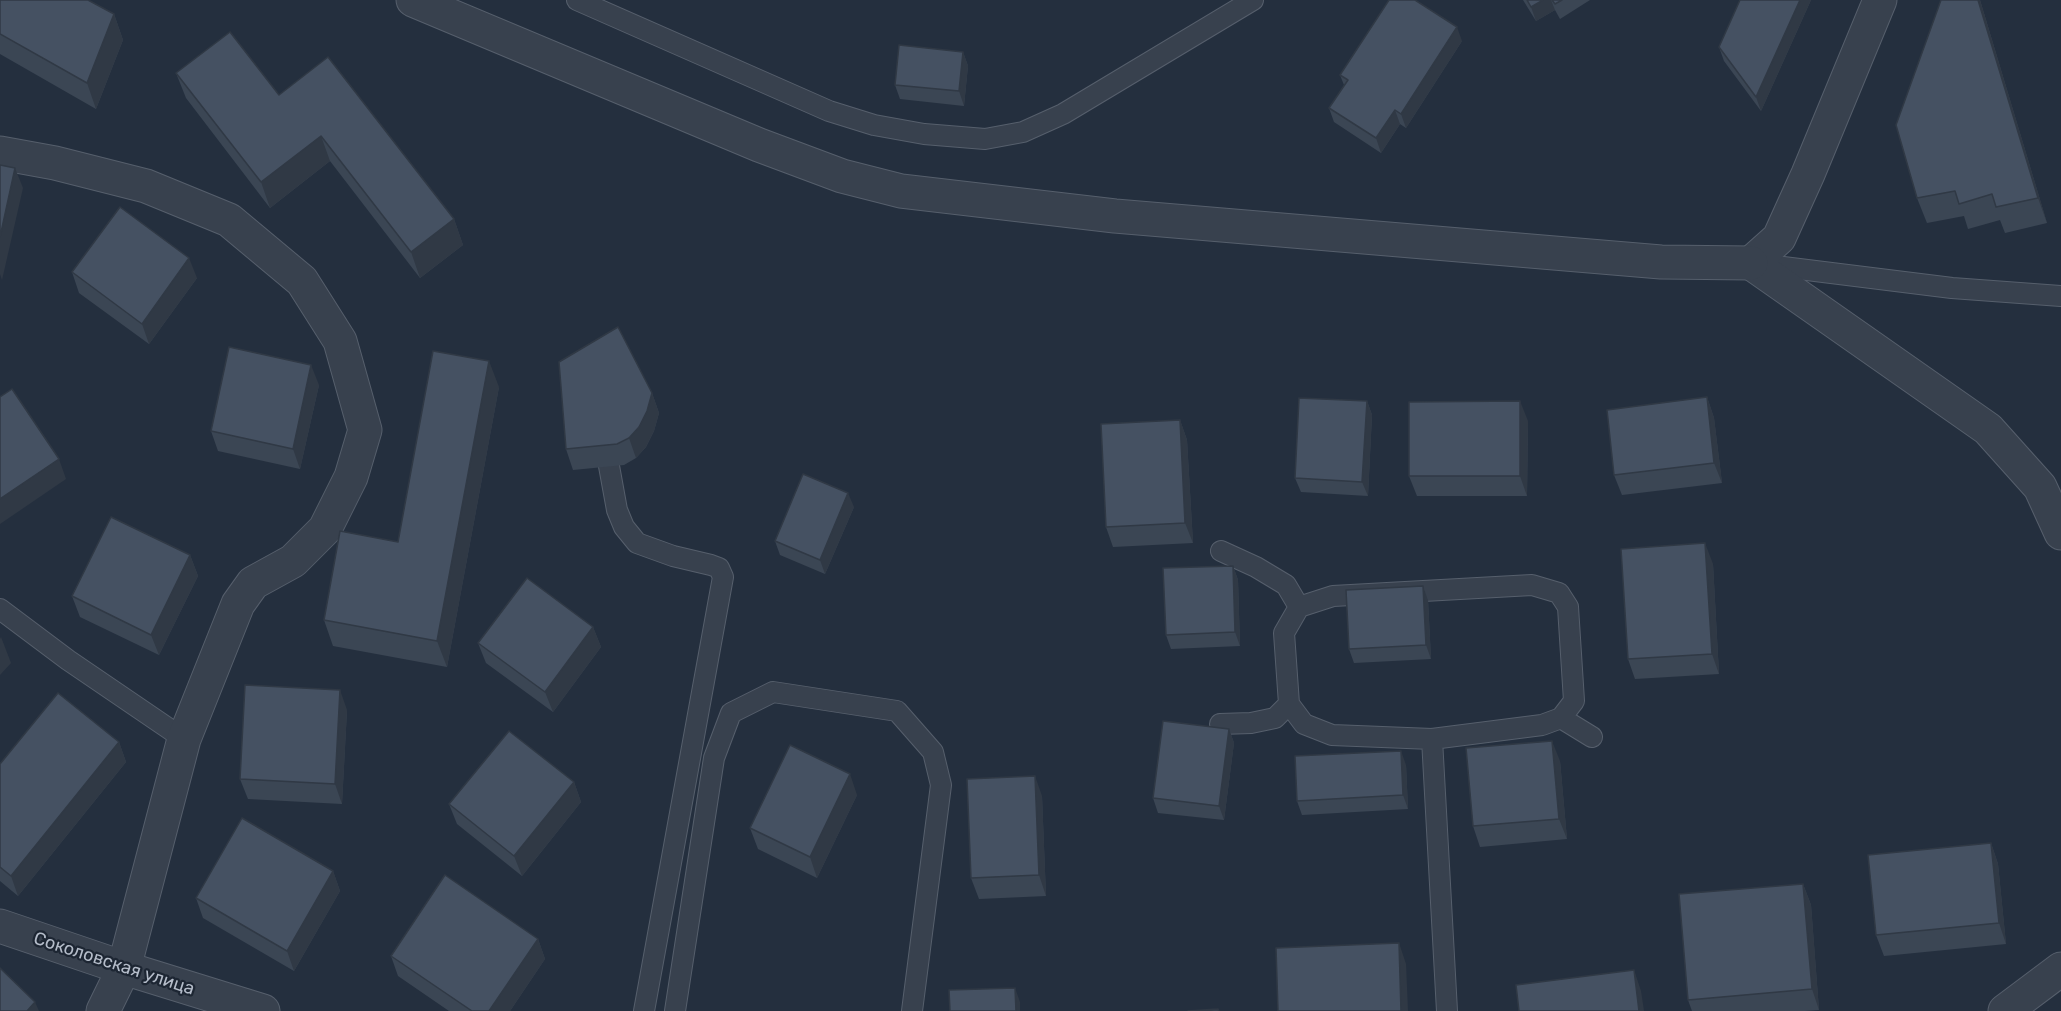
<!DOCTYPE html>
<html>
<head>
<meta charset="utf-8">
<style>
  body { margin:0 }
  canvas { display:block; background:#242f3e }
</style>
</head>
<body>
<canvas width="2061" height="1011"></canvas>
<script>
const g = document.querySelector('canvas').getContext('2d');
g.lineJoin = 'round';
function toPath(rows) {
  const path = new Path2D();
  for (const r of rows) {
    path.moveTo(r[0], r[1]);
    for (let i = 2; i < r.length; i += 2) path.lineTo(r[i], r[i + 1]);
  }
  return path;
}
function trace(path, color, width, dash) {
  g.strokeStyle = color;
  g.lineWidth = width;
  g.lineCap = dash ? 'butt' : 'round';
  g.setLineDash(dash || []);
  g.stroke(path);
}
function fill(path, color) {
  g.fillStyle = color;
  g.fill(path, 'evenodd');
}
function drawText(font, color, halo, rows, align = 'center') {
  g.font = font + ' Rubik,sans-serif';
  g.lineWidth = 4.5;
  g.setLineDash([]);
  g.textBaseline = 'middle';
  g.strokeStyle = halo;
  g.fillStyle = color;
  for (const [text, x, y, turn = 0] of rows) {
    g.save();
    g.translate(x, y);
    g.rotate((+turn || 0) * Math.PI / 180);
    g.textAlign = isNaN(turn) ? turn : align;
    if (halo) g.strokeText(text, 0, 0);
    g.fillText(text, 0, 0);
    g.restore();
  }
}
const service = toPath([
  [577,0,829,111,874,125,924,134,985,139,1023,132,1063,114,1253,0],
  [1759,264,1952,288,2061,296],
  [609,466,617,510,624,527,637,543,673,556,711,565,719,568,723,577,644,1011],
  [1221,551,1256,567,1286,585,1299,607],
  [1532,585,1559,593,1568,607,1574,701,1561,718,1542,725,1432,739,1332,735,1304,724,1289,704,1284,633,1299,607,1333,596,1532,585],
  [0,609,68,660,184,739],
  [1561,718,1592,737],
  [1220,724,1251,723,1275,718,1289,704],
  [1432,739,1447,1011],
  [675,1011,714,758,731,713,773,692,897,711,933,752,941,785,912,1011]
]);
const minor = toPath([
  [1880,0,1808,174,1779,238,1751,263,1988,429,2040,487,2061,533],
  [0,153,55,163,146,186,229,220,302,281,340,341,365,430,351,477,325,529,293,561,253,583,238,604,184,739,124,968,103,1011],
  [0,926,124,968,263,1011],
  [2005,1011,2061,969]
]);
const tertiary = toPath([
  [413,0,759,145,842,176,901,191,1115,216,1661,262,1751,263]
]);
trace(service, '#565f6c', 22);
trace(minor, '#565f6c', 35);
trace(tertiary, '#565f6c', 35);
trace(service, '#38414e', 20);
trace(minor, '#38414e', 33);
trace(tertiary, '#38414e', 33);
fill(toPath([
  [0,0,114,14,123,40,96,109,0,54],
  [1523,0,1590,0,1560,19,1555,10,1536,21],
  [1740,0,1811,0,1761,111,1724,61,1719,47],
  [1941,0,1980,0,2047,223,2005,233,2000,220,1968,229,1964,216,1927,223,1917,198],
  [1462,41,1406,128,1400,124,1381,153,1334,122,1329,108,1344,85,1340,75],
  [963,52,968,66,964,106,900,99,895,85],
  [176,73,279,95,454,219,463,245,420,278,330,161,270,208,186,98],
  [72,272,197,278,149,344,79,293],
  [319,385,300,469,218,451,211,431],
  [499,387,447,667,333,646,324,620,398,542],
  [652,393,659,413,654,431,646,447,636,458,624,465,573,470,566,449],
  [1707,397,1714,418,1722,483,1622,495,1614,475],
  [1367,401,1372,415,1368,496,1301,492,1295,478],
  [1180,420,1187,440,1193,543,1113,547,1106,527],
  [1528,421,1527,496,1417,496,1409,476],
  [854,507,825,574,780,555,775,541],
  [190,555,198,576,159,655,80,617,72,596],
  [1713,564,1719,674,1635,679,1628,659],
  [1233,566,1238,580,1240,646,1171,649,1166,635],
  [1423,586,1428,600,1431,659,1354,663,1349,649],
  [593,627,601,647,553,712,486,663,478,643],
  [347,710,342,804,248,799,240,779],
  [1229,729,1234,743,1224,820,1158,813,1153,798],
  [119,742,126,762,18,896,0,881,0,764],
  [1560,761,1567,839,1480,847,1473,826],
  [1406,765,1408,809,1302,815,1297,801],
  [574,782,581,802,522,876,457,824,449,804],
  [857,795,817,878,758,849,750,828],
  [1042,796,1046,896,979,899,971,878],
  [1991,843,1998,864,2006,944,1884,956,1876,935],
  [333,871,340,891,294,971,203,918,196,898],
  [1803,884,1811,905,1819,1010,1805,1011,1692,1011,1688,1000],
  [538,939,545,959,510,1011,449,1011,398,976,391,956]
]), '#3b4654');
fill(toPath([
  [1543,0,1551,0,1555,10,1536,21,1531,7],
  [1800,0,1811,0,1761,111,1756,97],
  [1978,0,1980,0,2047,223,2038,198],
  [114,14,123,40,96,109,87,83],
  [1457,27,1462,41,1406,128,1401,114],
  [963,52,968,66,964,106,959,91],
  [1395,110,1400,124,1381,153,1376,138],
  [321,136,330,161,270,208,261,182],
  [15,168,23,188,2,280,0,274,0,237],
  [454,219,463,245,420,278,411,252],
  [189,258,197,278,149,344,142,324],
  [489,361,499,387,447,667,437,641],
  [311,365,319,385,300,469,293,449],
  [652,393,659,413,654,431,646,447,636,458,629,438],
  [1707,397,1714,418,1722,483,1714,463],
  [1367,401,1372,415,1368,496,1362,482],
  [1520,401,1528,421,1527,496,1520,476],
  [1180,420,1187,440,1193,543,1185,523],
  [59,459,66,479,0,524,0,499],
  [848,493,854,507,825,574,820,560],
  [1705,543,1713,564,1719,674,1712,654],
  [190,555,198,576,159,655,151,635],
  [1233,566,1238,580,1240,646,1235,632],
  [1423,586,1428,600,1431,659,1426,645],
  [593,627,601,647,553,712,545,692],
  [1,637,11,663,0,675,0,639],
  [340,690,347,710,342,804,335,784],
  [1229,729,1234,743,1224,820,1219,806],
  [1552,741,1560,761,1567,839,1559,819],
  [119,742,126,762,18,896,11,876],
  [1401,751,1406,765,1408,809,1403,795],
  [850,774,857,795,817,878,810,857],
  [1035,776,1042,796,1046,896,1039,875],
  [574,782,581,802,522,876,514,856],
  [1991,843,1998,864,2006,944,1999,923],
  [333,871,340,891,294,971,287,951],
  [1803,884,1811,905,1819,1010,1812,989],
  [538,939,545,959,510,1011,489,1011],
  [1399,943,1406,964,1408,1011,1401,1011],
  [1634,970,1641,991,1644,1011,1639,1011],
  [1015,988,1020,1002,1020,1011,1016,1011],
  [35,1002,39,1011,27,1011]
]), '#303945');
const building = toPath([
  [0,0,88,0,114,14,87,83,0,34,0,0],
  [1389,0,1415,0,1457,27,1401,114,1395,110,1376,138,1329,108,1348,80,1340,75,1389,0],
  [1527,0,1543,0,1531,7,1527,0],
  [1552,0,1562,0,1555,4,1552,0],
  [1740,0,1800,0,1756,97,1719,47,1740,0],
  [1941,0,1978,0,2038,198,1996,207,1992,194,1959,204,1955,191,1917,198,1896,125,1941,0],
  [230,32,279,95,328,57,454,219,411,252,321,136,261,182,176,73,230,32],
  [899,45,963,52,959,91,895,85,899,45],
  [0,165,15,168,0,237,0,165],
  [120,207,189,258,142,324,72,272,120,207],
  [618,327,652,393,647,411,639,427,629,438,617,444,566,449,559,362,618,327],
  [229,347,311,365,293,449,211,431,229,347],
  [433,351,489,361,437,641,324,620,340,531,398,542,433,351],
  [12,389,59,459,0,499,0,397,12,389],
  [1707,397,1714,463,1614,475,1607,410,1707,397],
  [1299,398,1367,401,1362,482,1295,478,1299,398],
  [1520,401,1520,476,1409,476,1409,402,1520,401],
  [1180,420,1185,523,1106,527,1101,424,1180,420],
  [803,474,848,493,820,560,775,541,803,474],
  [111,517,190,555,151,635,72,596,111,517],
  [1705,543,1712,654,1628,659,1621,549,1705,543],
  [1233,566,1235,632,1166,635,1163,568,1233,566],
  [527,578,593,627,545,692,478,643,527,578],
  [1423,586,1426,645,1349,649,1346,590,1423,586],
  [245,685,340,690,335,784,240,779,245,685],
  [58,693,119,742,11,876,0,867,0,764,58,693],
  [1163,721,1229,729,1219,806,1153,798,1163,721],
  [509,731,574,782,514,856,449,804,509,731],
  [1552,741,1559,819,1473,826,1466,748,1552,741],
  [790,745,850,774,810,857,750,828,790,745],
  [1401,751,1403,795,1297,801,1295,756,1401,751],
  [1035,776,1039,875,971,878,967,779,1035,776],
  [242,818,333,871,287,951,196,898,242,818],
  [1991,843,1999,923,1876,935,1868,855,1991,843],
  [445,875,538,939,489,1011,472,1011,391,956,445,875],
  [1803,884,1812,989,1688,1000,1679,894,1803,884],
  [1399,943,1401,1011,1278,1011,1276,948,1399,943],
  [0,968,35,1002,27,1011,0,1011,0,968],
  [1634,970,1639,1011,1519,1011,1516,985,1634,970],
  [1015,988,1016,1011,950,1011,949,990,1015,988],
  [1218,1009,1219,1011,1188,1011,1218,1009]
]);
fill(building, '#455162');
trace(building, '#303945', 1.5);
drawText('18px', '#b4bcc9', '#1d2633', [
  ["Соколовская улица",114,964,18]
]);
</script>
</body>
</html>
